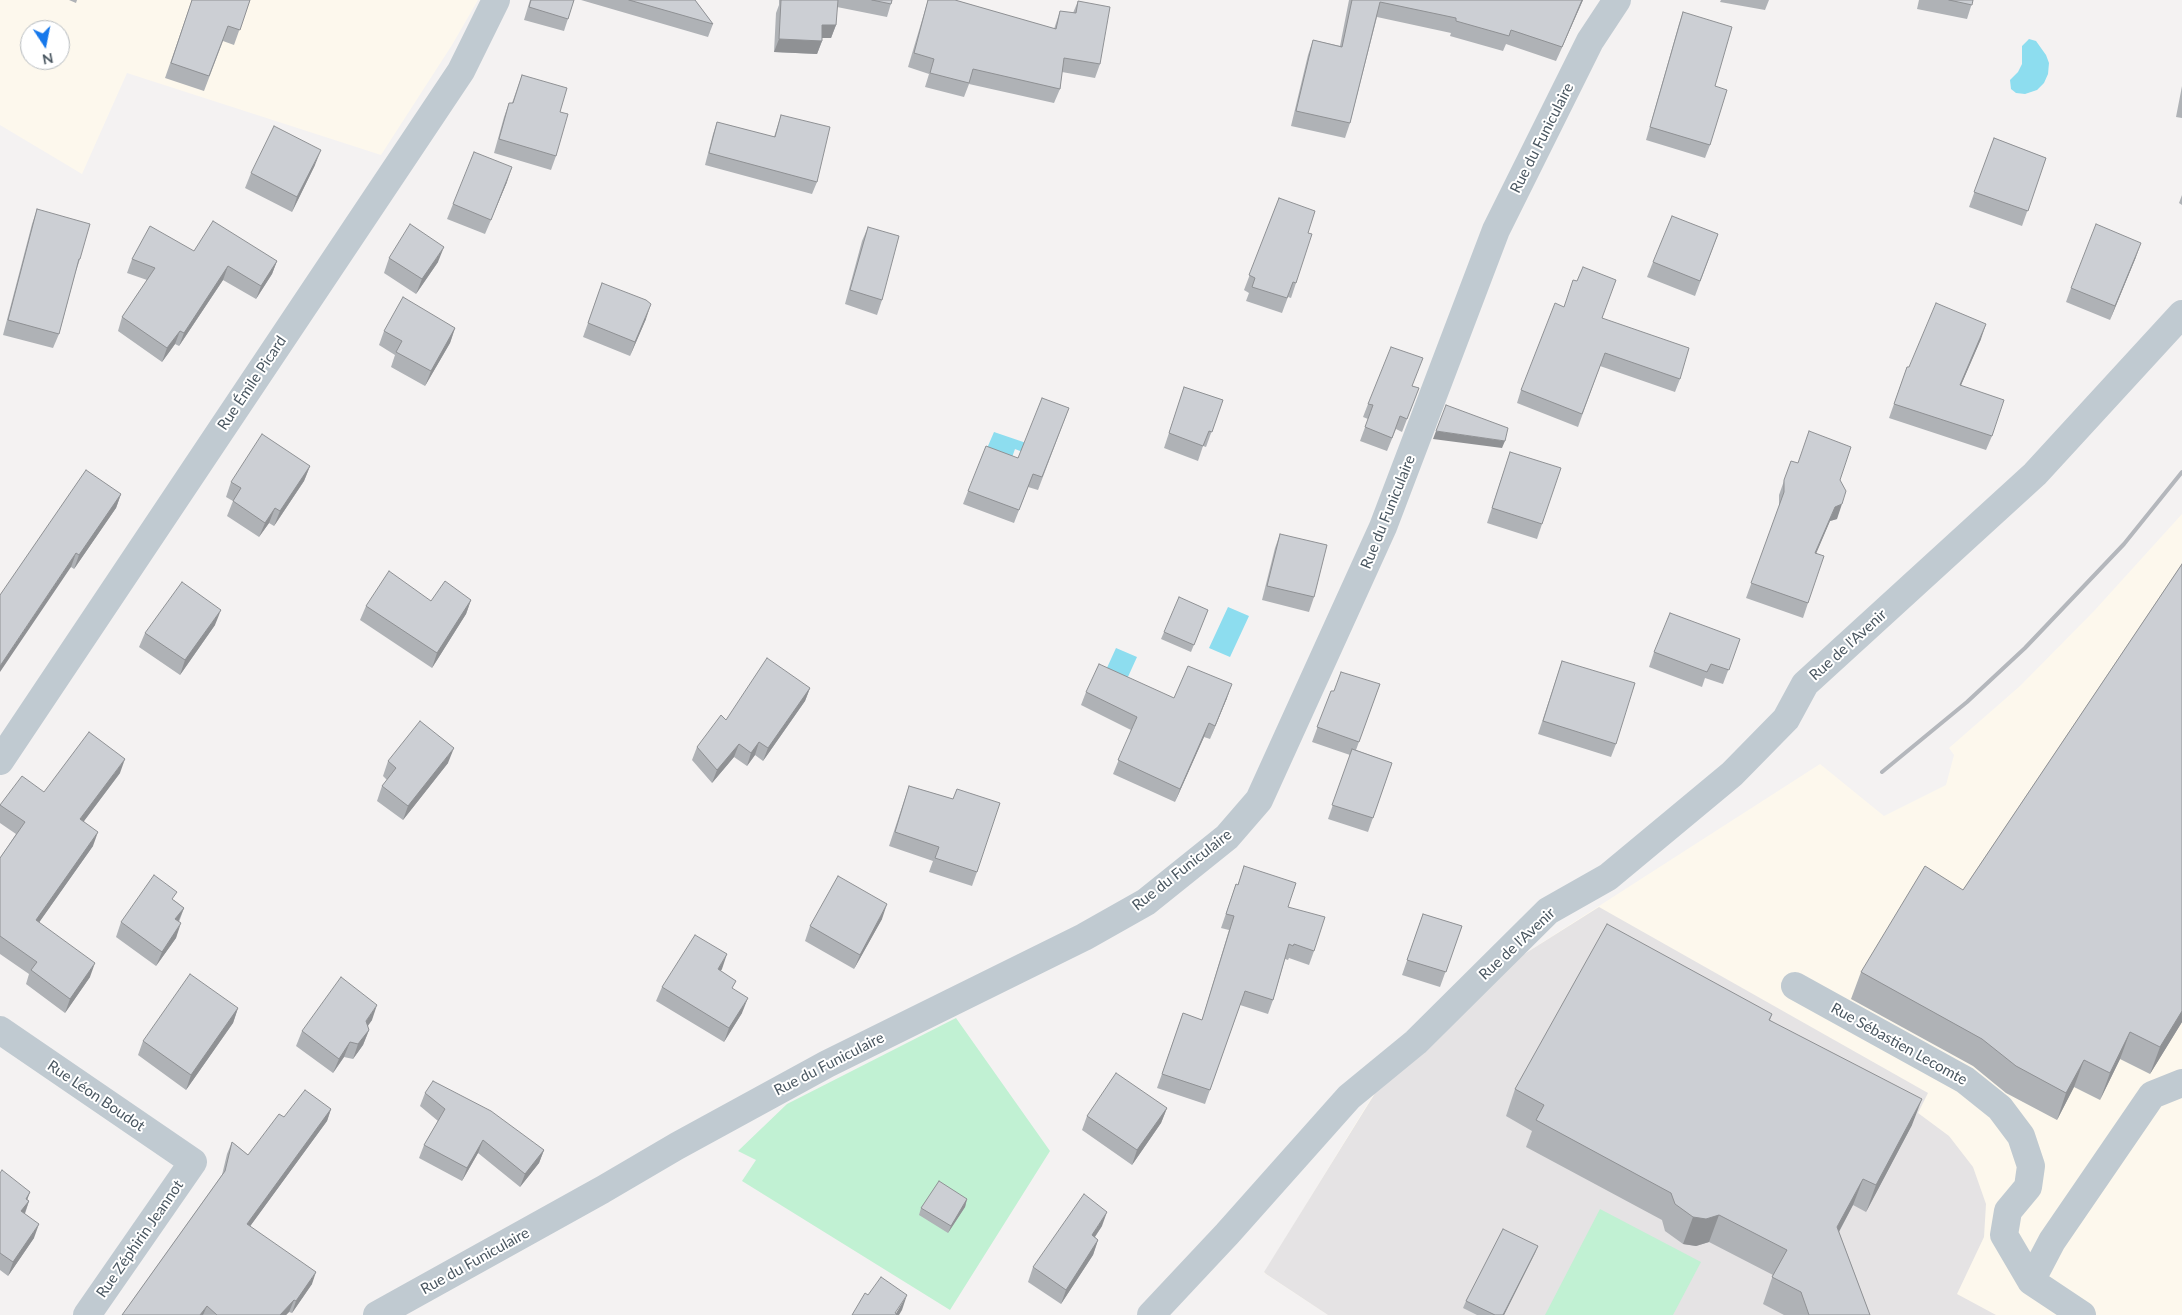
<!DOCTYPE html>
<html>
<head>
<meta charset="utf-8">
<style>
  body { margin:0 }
  #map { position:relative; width:2182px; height:1315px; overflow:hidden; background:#f4f2f2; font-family:Lato,sans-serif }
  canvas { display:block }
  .north { position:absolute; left:20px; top:20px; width:50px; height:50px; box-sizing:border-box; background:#fff; border:1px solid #b6bbbf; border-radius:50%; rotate:169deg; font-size:14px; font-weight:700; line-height:20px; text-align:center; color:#495660 }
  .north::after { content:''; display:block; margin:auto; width:18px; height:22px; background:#1678eb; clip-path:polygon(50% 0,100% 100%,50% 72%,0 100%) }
</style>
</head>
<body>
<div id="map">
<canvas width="2182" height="1315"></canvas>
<div class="north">N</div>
</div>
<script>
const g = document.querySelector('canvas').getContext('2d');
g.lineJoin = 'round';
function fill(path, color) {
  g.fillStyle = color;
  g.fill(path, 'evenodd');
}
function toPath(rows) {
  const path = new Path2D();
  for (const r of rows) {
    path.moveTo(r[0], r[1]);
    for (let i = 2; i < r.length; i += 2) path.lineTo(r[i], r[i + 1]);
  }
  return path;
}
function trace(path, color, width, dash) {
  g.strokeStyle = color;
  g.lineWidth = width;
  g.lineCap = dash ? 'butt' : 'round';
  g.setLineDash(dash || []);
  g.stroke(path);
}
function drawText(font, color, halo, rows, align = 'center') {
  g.font = font + ' Lato,sans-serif';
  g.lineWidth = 4;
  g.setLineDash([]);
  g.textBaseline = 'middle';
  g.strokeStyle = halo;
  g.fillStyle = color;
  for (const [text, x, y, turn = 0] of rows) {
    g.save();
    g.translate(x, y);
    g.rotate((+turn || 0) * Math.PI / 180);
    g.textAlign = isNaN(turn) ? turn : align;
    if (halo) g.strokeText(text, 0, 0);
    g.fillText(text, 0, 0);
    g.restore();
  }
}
fill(toPath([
  [0,0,478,0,452,45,381,155,127,73,82,174,0,125],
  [30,30,60,30,60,60,30,60],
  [2182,514,2182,1315,1328,1315,1264,1273,1381,1082,1504,967,1820,764,1884,816,1946,785,1954,755,1949,748,2020,686,2094,611]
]), '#fdf8ed');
fill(toPath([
  [1599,907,1928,1093,1918,1113,1949,1136,1973,1167,1986,1204,1984,1237,1957,1294,1996,1315,1328,1315,1266,1274,1264,1272,1382,1082,1518,958]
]), '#e5e3e4');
fill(toPath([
  [956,1018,1050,1151,950,1310,742,1181,756,1160,738,1151,787,1104],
  [1600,1209,1701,1262,1673,1315,1545,1315]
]), '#c1f1d3');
fill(toPath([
  [2029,39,2036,41,2046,55,2049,63,2048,74,2044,83,2037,90,2025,94,2016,93,2011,89,2010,80,2018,72,2022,64,2022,46],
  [994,432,1038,447,1035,457,1015,449,1010,463,985,453],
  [1228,607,1249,616,1230,657,1209,648],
  [1116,648,1137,657,1122,690,1101,681]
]), '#8dddef');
trace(toPath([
  [0,761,461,71,496,0],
  [1795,986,1965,1080,2000,1108,2021,1136,2031,1166,2028,1187,2008,1211,2004,1235,2031,1281],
  [0,1030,193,1162,87,1315],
  [377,1315,602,1190,677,1146,827,1064,1084,937,1146,902,1227,837,1259,800,1383,527,1496,230,1590,41,1617,0],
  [1151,1315,1227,1234,1349,1097,1416,1042,1548,911,1608,877,1732,774,1786,719,1805,684,2035,474,2182,314],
  [2082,1315,2031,1281,2052,1241,2152,1095,2182,1083]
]), '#c0cad1', 28);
trace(toPath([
  [1882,772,1967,702,2025,648,2124,544,2182,472]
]), '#b4b7bc', 4);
fill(toPath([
  [69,0,77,0,76,3],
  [192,0,250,0,234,45,223,41,204,91,165,78],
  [530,0,574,0,564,31,524,20],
  [581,0,695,0,713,24,708,37],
  [779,0,892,0,887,17,837,7,836,25,831,38,822,38,822,41,817,54,774,52,776,13,779,5],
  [928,0,955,0,1054,29,1060,11,1073,13,1078,1,1100,64,1095,78,1062,72,1060,89,1054,103,969,84,964,97,925,87,929,74,908,67],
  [1349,0,1583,0,1556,61,1506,44,1503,51,1450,36,1451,33,1377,17,1350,123,1345,138,1291,126,1308,55,1313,40,1340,46],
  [1721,0,1769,0,1765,10,1720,2],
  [1919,0,1973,0,1967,19,1917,9],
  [1683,12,1715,86,1710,145,1705,158,1646,140,1679,24],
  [522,75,560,112,556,156,551,170,494,153,504,117,509,103,512,103],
  [2182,86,2182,118,2176,117],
  [781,115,817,182,812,194,705,165,713,134,717,122,774,137],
  [1994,138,2046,158,2022,226,1969,207],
  [315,165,292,212,245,188,251,173],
  [507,182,485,234,447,219,453,204],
  [2182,195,2182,205,2179,203],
  [1279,198,1308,233,1296,283,1291,298,1288,297,1282,313,1246,301,1249,293,1244,290],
  [37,209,80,259,75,274,59,334,53,348,3,335,32,224],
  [868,227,882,300,877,315,845,304,862,241],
  [1718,234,1695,296,1647,277,1653,262],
  [194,251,277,261,272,274,256,299,223,280,179,346,175,344,162,362,118,331,122,317,147,280,127,273,132,259],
  [2136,257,2110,320,2066,302,2071,288],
  [389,258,438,262,416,294,384,273],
  [602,283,646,319,630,356,583,337],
  [1602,318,1680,379,1675,392,1600,366,1578,427,1517,403,1521,390],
  [455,328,450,343,425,386,391,367,395,355,379,345,384,331],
  [1981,339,1961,385,1992,436,1986,450,1889,418,1907,367,1909,367],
  [1413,386,1419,388,1402,432,1396,429,1387,451,1360,441,1368,419,1363,417,1368,404],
  [1184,387,1223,400,1206,447,1203,446,1198,461,1164,448],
  [1069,408,1038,490,1028,487,1014,523,963,504,968,491,1018,458],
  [1510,452,1542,524,1537,539,1487,523],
  [1791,461,1840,480,1837,519,1830,521,1816,553,1808,603,1803,618,1746,598,1779,507,1779,495],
  [310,466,304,481,274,526,269,523,259,537,227,516,233,501,226,497,231,482],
  [121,494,116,508,74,569,71,567,0,595],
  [1280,534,1314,597,1309,612,1262,600,1275,548],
  [2182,564,2182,1022,2150,1074,2120,1059,2100,1100,2074,1087,2057,1120,2006,1093,1973,1066,1851,999,1861,972,1963,890],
  [471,600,466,614,432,668,360,620,366,606,431,601],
  [1208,610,1191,652,1161,639,1164,632],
  [215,625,180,675,139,647,145,633],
  [1740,639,1723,684,1705,678,1702,687,1649,667,1654,652],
  [1562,661,1616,744,1611,757,1538,734],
  [1380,684,1356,750,1392,763,1368,832,1328,819,1350,755,1312,742,1331,691,1334,691],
  [810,688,805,701,763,761,755,755,747,766,734,757,712,783,692,760,697,747,726,720],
  [1086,692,1174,698,1227,698,1210,739,1204,737,1175,802,1113,774,1131,730,1081,705],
  [388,761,448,763,403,820,377,801,382,786,387,780,383,776],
  [120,773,84,821,93,846,39,922,90,977,65,1013,26,984,29,974,0,954,0,858,16,834,0,823,0,805],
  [909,786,953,799,957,789,977,872,972,886,929,872,933,861,889,846],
  [1244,866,1288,907,1314,951,1309,965,1289,958,1288,960,1285,959,1273,1000,1268,1014,1240,1005,1205,1104,1157,1088,1183,1013,1202,1020,1229,930,1221,928,1236,884,1238,885],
  [174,900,184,908,179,922,176,938,156,966,116,937,121,922],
  [1423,914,1462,926,1440,987,1402,975],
  [882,919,854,969,805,941,810,926],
  [722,969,720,971,733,989,742,1013,724,1042,656,1001,662,987],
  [238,1008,233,1023,186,1090,138,1055,143,1041],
  [1772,1014,1770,1020,1912,1125,1866,1212,1853,1205,1839,1232,1870,1315,1784,1315,1763,1304,1773,1275,1709,1242,1696,1246,1683,1244,1665,1231,1662,1220,1526,1147,1532,1131,1506,1116,1515,1089],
  [372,1020,367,1026,369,1030,363,1045,353,1059,344,1057,333,1073,296,1046,302,1031],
  [425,1093,544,1150,539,1163,520,1187,478,1153,462,1181,419,1158,424,1145,438,1121,420,1106],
  [1167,1108,1161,1123,1132,1165,1082,1130,1087,1116],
  [331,1109,327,1121,250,1226,312,1284,292,1313,289,1312,286,1315,122,1315,222,1175,227,1154,232,1142,248,1155,284,1117],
  [0,1173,30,1192,27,1199,29,1201,25,1214,34,1238,8,1276,0,1270],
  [967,1199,965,1207,948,1233,919,1215,921,1208],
  [1102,1226,1095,1237,1098,1240,1093,1255,1061,1304,1028,1282,1033,1267],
  [1538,1246,1535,1253,1504,1315,1477,1315,1463,1308,1466,1301]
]), '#afb2b6');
fill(toPath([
  [1582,0,1583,0,1556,61,1562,47],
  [822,25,836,25,831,38,818,38],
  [779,39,822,41,817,54,774,52],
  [321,150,315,165,292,212,297,197],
  [512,167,507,182,485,234,491,220],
  [2141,243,2136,257,2110,320,2115,306],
  [444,247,438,262,416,294,422,279],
  [277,261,272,274,256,299,261,286],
  [228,266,223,280,179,346,184,333],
  [651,304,646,319,630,356,635,342],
  [1986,324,1981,339,1955,399,1960,385],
  [455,328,450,343,425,386,431,371],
  [180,331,175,344,162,362,167,348],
  [1436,431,1505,441,1502,448,1433,439],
  [310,466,304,481,274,526,280,511],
  [121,494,116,508,74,569,79,555],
  [1842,504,1837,519,1830,521,1810,568,1815,553,1835,507],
  [275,508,269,523,259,537,265,523],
  [76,553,71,567,0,672,0,666],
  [471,600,466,614,432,668,437,653],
  [221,610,215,625,180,675,185,660],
  [1232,684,1227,698,1210,739,1215,726],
  [810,688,805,701,763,761,768,748],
  [1209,723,1204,737,1175,802,1180,789],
  [759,742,755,755,747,766,751,753],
  [739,744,734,757,712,783,717,770],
  [454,748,448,763,403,820,408,806],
  [125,759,120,773,75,833,80,819],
  [98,832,93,846,31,934,36,920],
  [887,904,882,919,854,969,860,955],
  [184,908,178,922,175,919],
  [181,923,176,938,156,966,162,952],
  [727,954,722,969,712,984,718,969],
  [95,963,90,977,65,1013,70,999],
  [748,998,742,1013,724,1042,729,1028],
  [377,1005,372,1020,361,1036,366,1021],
  [238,1008,233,1023,186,1090,191,1075],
  [2182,1011,2182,1022,2150,1074,2160,1047],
  [369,1030,363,1045,353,1059,358,1044],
  [2130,1032,2120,1059,2100,1100,2110,1073],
  [350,1042,344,1057,333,1073,339,1059],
  [2084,1060,2074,1087,2057,1120,2066,1093],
  [1922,1099,1912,1125,1866,1212,1876,1185],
  [1167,1108,1161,1123,1132,1165,1137,1150],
  [331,1109,327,1121,243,1236,247,1224],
  [483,1140,478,1153,462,1181,467,1168],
  [544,1150,539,1163,520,1187,525,1174],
  [1863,1179,1853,1205,1827,1254,1837,1227],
  [30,1192,25,1206,29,1201,24,1215,16,1225,26,1199],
  [967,1199,965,1207,948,1233,951,1226],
  [1107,1212,1102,1226,1086,1250,1092,1235],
  [1719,1215,1709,1242,1696,1246,1683,1244,1693,1217],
  [39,1224,34,1238,8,1276,13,1262],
  [1098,1240,1093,1255,1061,1304,1066,1290],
  [1538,1246,1535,1253,1504,1315,1503,1315],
  [316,1272,312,1284,292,1313,296,1301],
  [907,1295,902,1310,899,1315,895,1315],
  [294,1300,289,1312,286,1315,280,1315],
  [207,1306,203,1315,200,1315]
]), '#8f9194');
const building = toPath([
  [192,0,250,0,240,30,228,26,209,76,171,63,192,0],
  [531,0,574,0,568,19,529,7,531,0],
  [629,0,695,0,713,24,629,0],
  [781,0,838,0,836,25,822,25,822,41,779,39,781,0],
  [872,0,892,0,891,4,872,0],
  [928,0,955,0,1056,29,1060,11,1076,13,1078,1,1110,7,1100,64,1064,58,1060,89,973,69,969,83,930,73,934,59,914,53,928,0],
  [1352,0,1582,0,1562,47,1511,30,1509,36,1456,21,1456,18,1380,2,1350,123,1296,111,1313,40,1342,47,1352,0],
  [1949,0,1973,0,1972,5,1949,0],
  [1683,12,1732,27,1715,86,1727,90,1710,145,1650,127,1683,12],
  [522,75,567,88,560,112,568,114,556,156,499,139,509,103,513,103,522,75],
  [781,115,830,127,817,182,709,153,717,122,775,137,781,115],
  [274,126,321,150,297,197,251,173,274,126],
  [1994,138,2046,158,2028,211,1974,192,1994,138],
  [474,152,512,167,491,220,453,204,474,152],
  [1279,198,1315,211,1308,233,1312,234,1296,283,1293,282,1287,298,1252,287,1255,278,1249,275,1279,198],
  [37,209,90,224,80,259,79,259,59,334,8,320,37,209],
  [1672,216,1718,234,1700,281,1653,262,1672,216],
  [213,221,277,261,261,286,228,266,184,333,180,331,167,348,122,317,155,268,132,259,150,226,194,251,213,221],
  [410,224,444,247,422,279,389,258,410,224],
  [2096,224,2141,243,2115,306,2071,288,2096,224],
  [868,227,899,236,882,300,850,290,868,227],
  [1583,267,1616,280,1602,318,1689,348,1680,379,1605,353,1582,414,1521,390,1555,303,1564,307,1573,280,1577,281,1583,267],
  [602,283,646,300,651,304,635,342,588,323,602,283],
  [403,297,455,328,431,371,396,352,402,341,384,331,403,297],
  [1936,303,1986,324,1960,385,2004,400,1992,436,1894,404,1907,367,1909,367,1936,303],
  [1391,347,1423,358,1412,386,1419,388,1407,419,1400,416,1392,438,1365,427,1373,405,1368,404,1391,347],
  [1184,387,1223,400,1212,432,1209,431,1203,446,1169,433,1184,387],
  [1042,398,1069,408,1042,477,1033,474,1019,510,968,491,986,446,1018,458,1042,398],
  [1446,405,1508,428,1505,441,1436,431,1446,405],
  [1809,431,1851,447,1840,480,1846,491,1842,504,1835,507,1815,553,1824,556,1808,603,1751,583,1784,492,1784,480,1791,461,1798,463,1809,431],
  [262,434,310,466,280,511,275,508,265,523,233,501,241,488,231,482,262,434],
  [1510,452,1561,468,1542,524,1492,508,1510,452],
  [86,470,121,494,79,555,76,553,0,666,0,595,86,470],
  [1280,534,1327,545,1314,597,1267,586,1280,534],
  [2182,564,2182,1011,2160,1047,2130,1032,2110,1073,2084,1060,2066,1093,2016,1066,1982,1039,1861,972,1925,866,1963,890,2182,564],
  [389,571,431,601,445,581,471,600,437,653,366,606,389,571],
  [182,582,221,610,185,660,145,633,182,582],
  [1179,597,1208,610,1194,645,1164,632,1179,597],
  [1670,613,1740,639,1729,670,1711,664,1707,672,1654,652,1670,613],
  [767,658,810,688,768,748,759,742,751,753,739,744,717,770,697,747,721,715,726,720,767,658],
  [1562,661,1635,683,1616,744,1543,721,1562,661],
  [1099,664,1174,698,1188,666,1232,684,1215,726,1209,723,1180,789,1118,760,1137,717,1086,692,1099,664],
  [1341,672,1380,684,1359,742,1317,727,1331,691,1334,691,1341,672],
  [420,721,454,748,408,806,382,786,396,768,388,761,420,721],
  [89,732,125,759,80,819,98,832,36,920,95,963,70,999,31,970,37,962,0,936,0,858,25,822,0,805,22,776,44,792,89,732],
  [1352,749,1392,763,1373,818,1332,805,1352,749],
  [909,786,953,799,957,789,1000,803,977,872,935,858,939,847,895,832,909,786],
  [1244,866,1296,883,1288,907,1325,917,1314,951,1294,944,1293,946,1289,944,1273,1000,1245,991,1210,1090,1162,1074,1183,1013,1202,1020,1234,916,1226,914,1236,884,1238,885,1244,866],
  [154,875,177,892,172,899,184,908,175,919,181,923,162,952,121,922,154,875],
  [838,876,887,904,860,955,810,926,838,876],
  [1423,914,1462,926,1446,972,1407,960,1423,914],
  [1607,924,1772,1014,1769,1020,1922,1099,1876,1185,1863,1179,1837,1227,1870,1315,1809,1315,1801,1292,1772,1277,1787,1250,1719,1215,1706,1219,1693,1217,1675,1204,1671,1193,1536,1120,1544,1105,1515,1089,1607,924],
  [695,935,727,954,718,969,736,981,732,988,748,998,729,1028,662,987,695,935],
  [190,974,238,1008,191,1075,143,1041,190,974],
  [341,977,377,1005,366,1021,369,1030,358,1044,350,1042,339,1059,302,1031,341,977],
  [1116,1073,1167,1108,1137,1150,1087,1116,1116,1073],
  [433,1081,491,1111,544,1150,525,1174,483,1140,467,1168,424,1145,445,1109,425,1093,433,1081],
  [305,1090,331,1109,247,1224,316,1272,296,1301,294,1300,280,1315,217,1315,207,1306,200,1315,122,1315,225,1171,232,1142,248,1155,279,1114,284,1117,305,1090],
  [2,1170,30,1192,26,1199,29,1201,21,1211,39,1224,13,1262,0,1253,0,1173,2,1170],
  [939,1181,967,1199,951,1226,921,1208,939,1181],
  [1084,1194,1107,1212,1092,1235,1098,1240,1066,1290,1033,1267,1084,1194],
  [1503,1229,1538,1246,1503,1315,1495,1315,1466,1301,1503,1229],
  [881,1277,907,1295,895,1313,897,1314,896,1315,852,1315,865,1293,868,1295,881,1277]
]);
fill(building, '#cccfd4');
trace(building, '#8f9194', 1);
drawText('15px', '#495660', '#fff', [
  ["Rue du Funiculaire",1542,138,-63],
  ["Rue Émile Picard",252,383,-56],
  ["Rue du Funiculaire",1388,512,-68],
  ["Rue de l'Avenir",1848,645,-42],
  ["Rue du Funiculaire",1182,870,-38],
  ["Rue de l'Avenir",1517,944,-43],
  ["Rue Sébastien Lecomte",1899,1044,29],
  ["Rue du Funiculaire",829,1064,-27],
  ["Rue Léon Boudot",96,1096,34],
  ["Rue Zéphirin Jeannot",140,1239,-55],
  ["Rue du Funiculaire",475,1261,-29]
]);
</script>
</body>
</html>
